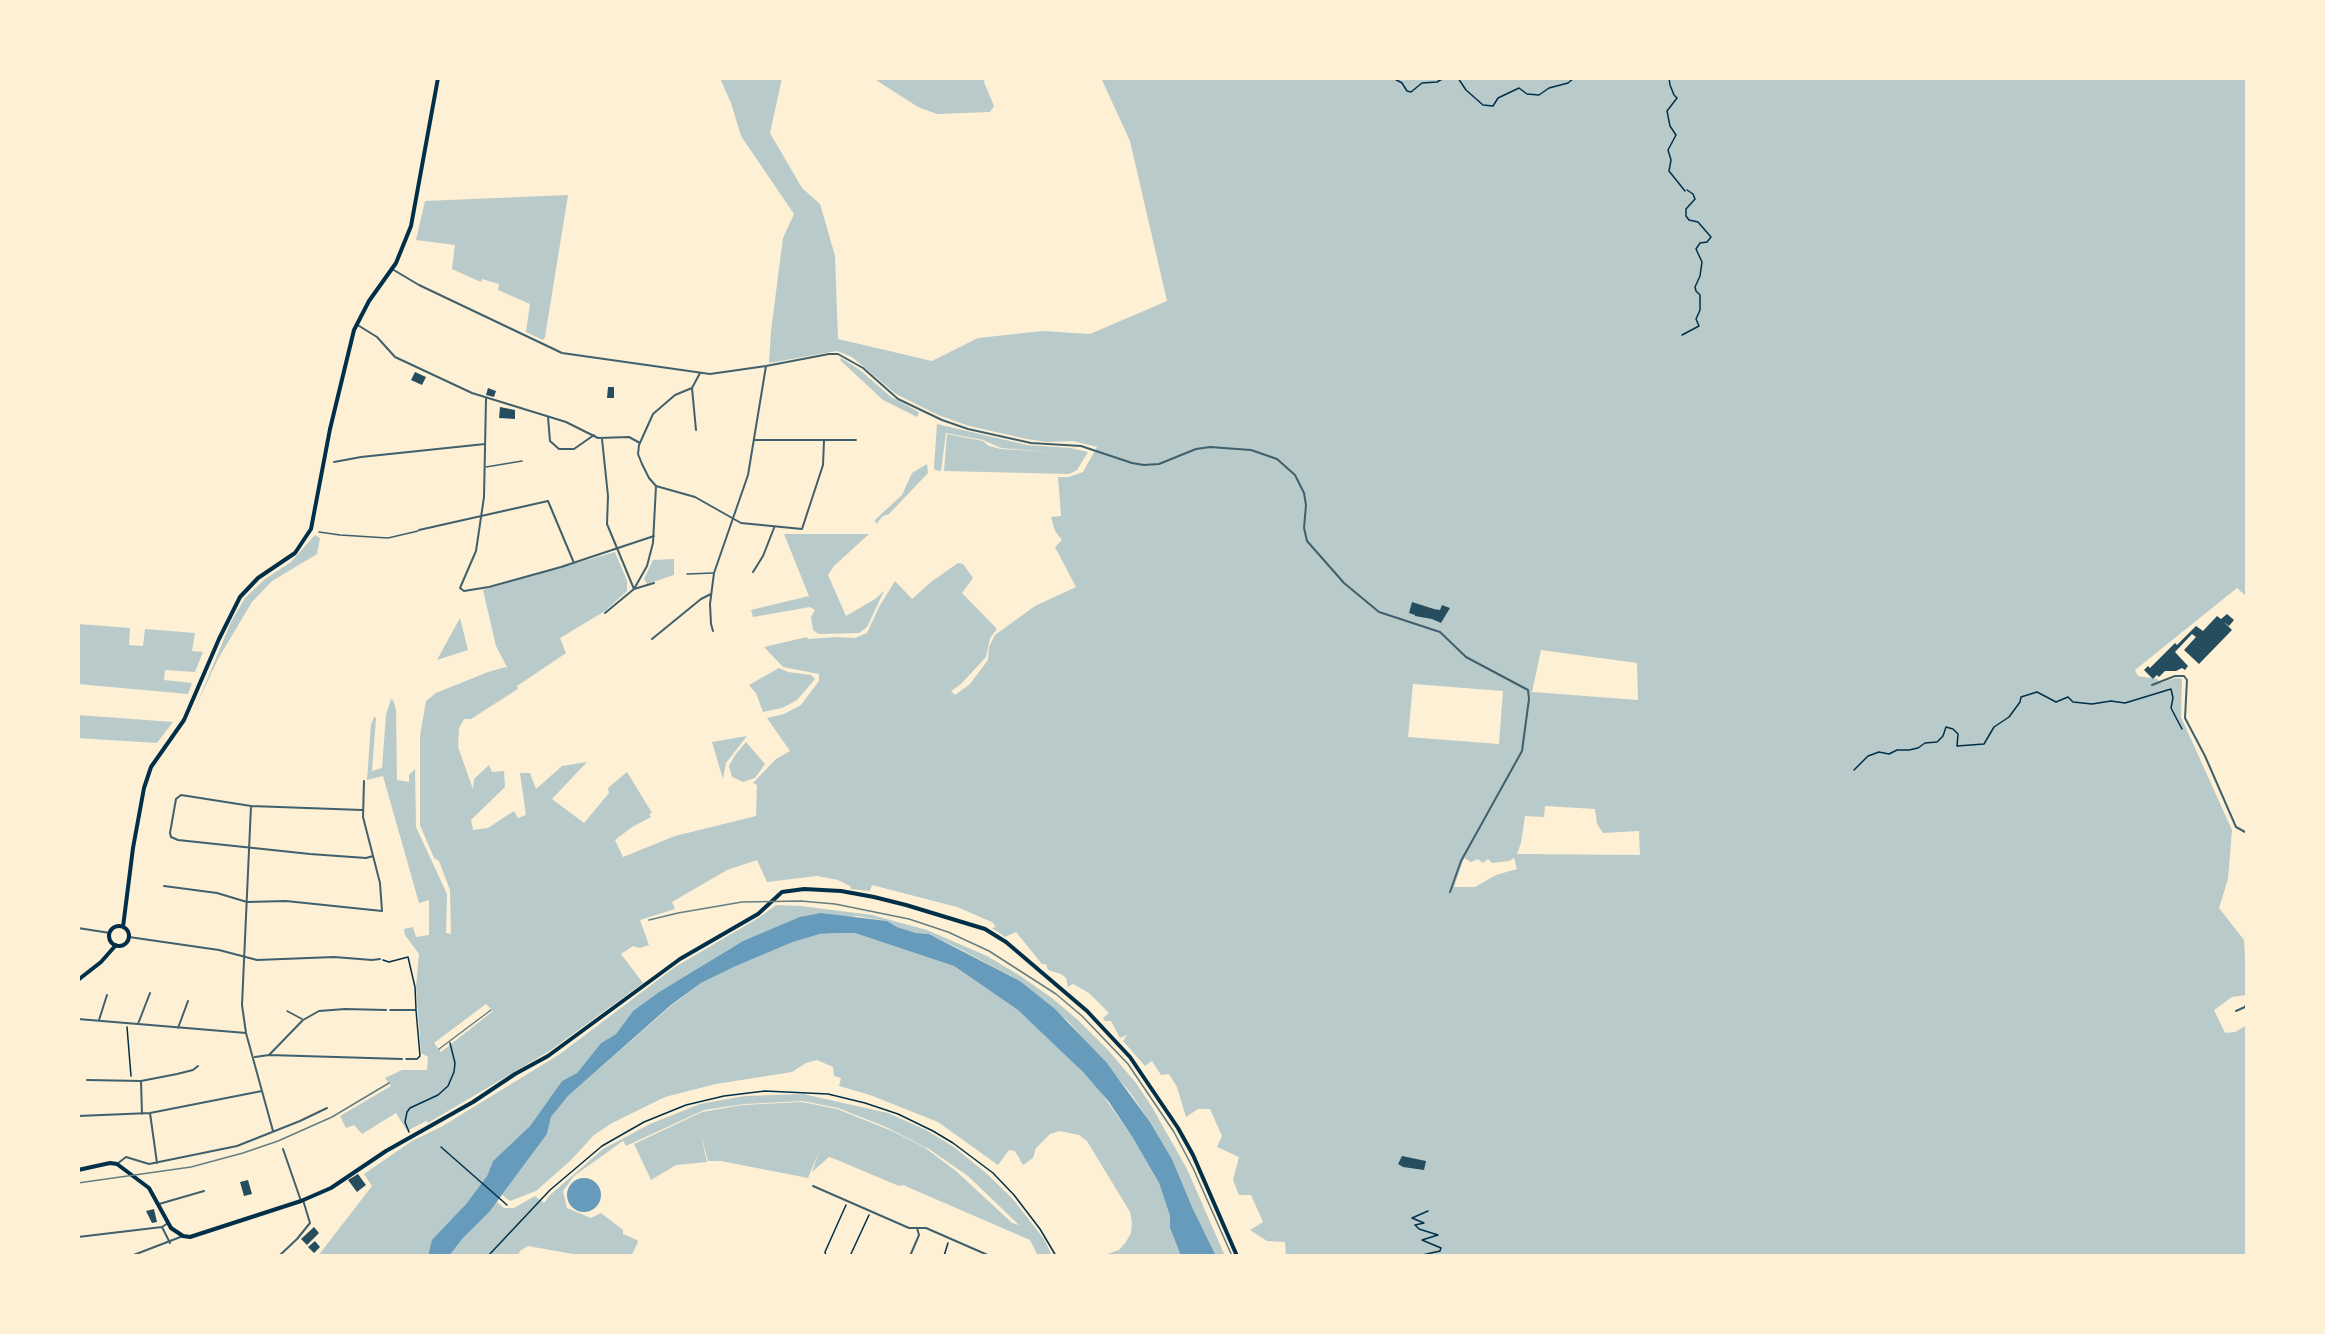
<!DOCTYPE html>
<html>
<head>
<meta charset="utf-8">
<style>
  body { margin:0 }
  #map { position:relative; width:2325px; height:1334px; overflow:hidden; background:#fdf0d5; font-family:Figtree,sans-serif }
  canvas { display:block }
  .frame { position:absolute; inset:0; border:80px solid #fdf0d5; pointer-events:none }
</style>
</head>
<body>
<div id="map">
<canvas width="2325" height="1334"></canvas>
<div class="frame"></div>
</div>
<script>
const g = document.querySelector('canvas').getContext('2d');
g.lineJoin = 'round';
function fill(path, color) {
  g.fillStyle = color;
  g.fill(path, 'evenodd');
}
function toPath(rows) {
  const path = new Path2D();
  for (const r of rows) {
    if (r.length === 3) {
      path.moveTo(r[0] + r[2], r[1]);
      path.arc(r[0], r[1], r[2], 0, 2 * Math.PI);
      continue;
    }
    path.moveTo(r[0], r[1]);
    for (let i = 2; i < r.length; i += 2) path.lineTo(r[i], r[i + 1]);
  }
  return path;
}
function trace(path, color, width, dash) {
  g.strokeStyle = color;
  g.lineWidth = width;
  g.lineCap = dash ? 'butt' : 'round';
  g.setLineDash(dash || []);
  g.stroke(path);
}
fill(toPath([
  [720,78,782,78,770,133,802,188,820,204,835,256,838,339,932,361,978,338,1042,331,1090,334,1167,301,1130,141,1101,78,2247,78,2247,597,2237,588,2135,670,2138,676,2157,679,2161,683,2176,678,2182,679,2181,717,2232,830,2228,879,2219,908,2244,940,2247,993,2246,995,2232,997,2214,1010,2225,1033,2235,1032,2247,1025,2247,1256,1286,1256,1285,1242,1267,1241,1250,1230,1263,1222,1251,1195,1239,1195,1233,1180,1239,1157,1217,1147,1222,1136,1210,1109,1198,1109,1186,1117,1177,1087,1169,1074,1161,1075,1152,1061,1145,1066,1123,1041,1127,1035,1120,1038,1111,1021,1105,1021,1103,1018,1109,1013,1089,993,1073,984,1068,987,1066,978,1061,974,1048,970,1046,964,1042,964,1016,932,1005,937,992,928,996,927,992,922,957,907,872,885,870,891,851,889,850,886,838,880,817,876,767,882,757,860,727,870,672,902,675,909,640,920,649,945,640,948,633,946,621,954,643,983,551,1050,428,1123,426,1121,407,1131,396,1113,362,1134,354,1125,346,1128,340,1116,391,1086,385,1078,402,1070,427,1070,428,1057,421,1053,416,987,419,954,405,935,404,929,413,927,416,937,429,935,429,900,419,903,383,776,367,780,371,725,374,717,376,718,372,771,382,768,386,715,391,699,393,700,396,709,397,780,409,782,409,775,415,769,416,827,447,894,446,933,451,934,450,890,439,861,434,858,420,825,420,736,426,701,436,693,488,672,506,667,508,669,496,646,483,590,615,552,627,581,627,591,605,611,560,638,566,653,517,686,518,689,499,701,471,719,464,719,459,728,458,747,473,789,474,779,489,765,492,772,504,771,505,787,471,820,473,830,488,828,514,811,518,818,526,815,520,773,530,773,536,789,562,766,587,762,552,799,584,823,609,793,608,788,627,772,652,813,649,814,651,817,632,827,615,840,623,857,675,836,756,816,757,785,753,783,776,759,790,751,767,718,784,714,801,705,819,681,819,674,783,667,764,647,807,637,808,639,837,637,855,638,867,633,879,607,895,581,912,599,931,582,958,563,963,564,973,578,962,593,997,629,990,638,986,657,961,684,951,691,955,695,970,684,988,660,989,647,995,635,1035,606,1076,587,1055,547,1062,540,1055,531,1051,517,1061,516,1058,477,1069,477,1083,472,1097,447,1073,441,1047,442,1027,439,969,426,938,415,896,394,852,357,837,351,769,363,771,331,783,238,794,214,741,136,731,103],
  [1541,650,1637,663,1638,700,1532,692],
  [1413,684,1503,691,1499,744,1408,737],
  [1545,806,1595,809,1597,824,1603,833,1639,831,1640,855,1517,854,1521,843,1525,816,1544,817],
  [1464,858,1471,862,1478,859,1483,863,1488,859,1492,863,1509,861,1514,858,1517,869,1496,875,1475,887,1454,887],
  [486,1004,493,1011,441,1052,434,1043],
  [873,78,985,78,984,82,994,106,990,112,937,114,918,107],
  [568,195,545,337,543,340,526,332,530,304,498,290,499,284,482,279,481,282,452,269,455,245,416,240,425,201],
  [841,358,860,370,891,397,917,411,919,413,917,417,883,400,840,360],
  [937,424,1027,445,1071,448,1088,452,1077,470,1069,474,944,471,947,434,983,441,989,446,1001,449,1051,452,1001,448,983,440,946,433,941,471,935,470,934,468],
  [927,464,928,473,889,514,883,516,876,524,875,520,902,495,912,473],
  [784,534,869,534,834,566,828,575,846,616,875,599,884,591,867,627,859,633,819,634,813,630,811,617,815,610,810,607,753,617,751,610,809,596],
  [315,535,320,538,317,554,272,581,252,602,218,659,197,704,231,622,245,598,265,579,291,562],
  [674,559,674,575,647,584,644,579,653,560],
  [460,618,468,650,437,660],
  [78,624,130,628,129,645,143,646,145,629,195,633,192,651,203,652,195,672,165,670,164,680,192,683,188,694,78,684],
  [779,668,788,672,811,675,815,679,797,700,782,708,763,712,756,693,749,685],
  [78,715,173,722,157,743,78,738],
  [747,736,726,763,723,779,712,742],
  [746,742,765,764,755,778,743,782,732,777,729,766,735,755],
  [776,905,801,906,872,915,927,930,987,956,1019,975,1052,998,1078,1020,1108,1050,1136,1083,1152,1107,1187,1169,1225,1256,1216,1256,1193,1209,1172,1159,1150,1122,1129,1091,1069,1022,1020,981,958,948,929,934,916,933,897,927,887,921,857,916,772,930,743,941,659,992,633,1011,616,1034,601,1043,577,1073,562,1081,530,1126,493,1161,487,1176,466,1204,433,1240,428,1256,318,1256,372,1186,364,1174,412,1141,441,1127,560,1054,675,967,760,917],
  [839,933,855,933,954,966,1018,1010,1058,1046,1097,1087,1133,1138,1159,1183,1170,1216,1170,1228,1181,1256,1101,1256,1119,1250,1126,1242,1131,1233,1132,1222,1130,1212,1087,1141,1079,1135,1060,1131,1050,1134,1036,1148,1033,1158,1023,1165,1015,1151,1009,1150,998,1165,938,1122,870,1095,839,1086,841,1078,834,1076,833,1067,817,1060,806,1063,792,1072,716,1084,665,1097,612,1123,594,1135,571,1160,536,1191,510,1201,502,1195,547,1134,551,1117,568,1096,671,1006,701,983,736,966,793,942,820,934],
  [803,1094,888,1113,926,1130,954,1147,986,1173,1012,1198,1044,1239,1052,1256,1038,1256,1030,1240,903,1185,899,1186,835,1159,829,1157,812,1172,819,1151,808,1178,721,1161,708,1161,700,1131,707,1162,676,1165,651,1180,634,1144,702,1112,743,1105,802,1102,837,1109,892,1131,924,1147,956,1171,1012,1223,1019,1225,968,1176,929,1149,886,1127,838,1108,803,1101,745,1104,704,1110,626,1146,623,1141,574,1176,563,1191,567,1208,591,1218,601,1213,623,1230,623,1234,637,1240,638,1242,631,1256,584,1256,528,1246,520,1251,518,1256,449,1256,463,1238,497,1202,504,1208,514,1208,535,1196,544,1203,550,1195,603,1149,650,1124,700,1104,745,1096]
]), '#b9caca');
fill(toPath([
  [821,913,887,921,897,927,916,933,929,934,1020,981,1055,1009,1106,1062,1150,1122,1172,1159,1193,1209,1216,1256,1181,1256,1170,1228,1170,1216,1159,1183,1133,1138,1109,1102,1083,1072,1018,1010,954,966,855,933,839,933,820,934,793,942,736,966,701,983,671,1005,568,1096,551,1117,547,1134,490,1211,463,1238,449,1256,428,1256,432,1240,466,1204,487,1176,493,1161,530,1126,562,1081,577,1073,601,1043,616,1034,633,1011,659,992,743,941,800,917],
  [584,1195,17]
]), '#669bbc');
fill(toPath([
  [415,372,426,377,422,385,411,380],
  [608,387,614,387,614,398,607,398],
  [488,388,496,391,494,397,486,395],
  [500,407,515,410,515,419,499,418],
  [1412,602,1434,609,1440,610,1442,605,1450,608,1441,623,1432,619,1415,616,1415,615,1409,613],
  [2227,614,2234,620,2229,626,2224,622,2232,630,2199,664,2184,650,2196,637,2192,634,2175,652,2188,666,2185,670,2182,668,2176,671,2165,671,2159,677,2157,675,2153,679,2144,670,2148,666,2150,668,2175,643,2177,645,2196,626,2203,631,2217,616,2221,619],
  [1402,1156,1426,1161,1424,1170,1403,1167,1398,1164],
  [358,1174,366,1185,357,1192,348,1180],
  [248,1180,252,1194,244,1196,240,1182],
  [154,1209,157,1222,152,1223,146,1211],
  [314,1227,319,1233,307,1245,301,1239],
  [315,1241,320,1247,314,1253,308,1247]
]), '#264d5e');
trace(toPath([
  [1393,78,1402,83,1407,91,1411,92,1422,83,1437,82,1444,78],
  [1458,78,1466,90,1483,105,1493,106,1498,98,1519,88,1527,94,1539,95,1549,88,1568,83,1574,78],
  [1669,78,1670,85,1674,95,1677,98,1667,111,1670,126,1676,135,1668,150,1671,160,1669,171,1685,191],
  [1682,335,1699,326,1696,319,1700,310,1700,295,1696,291,1695,287,1700,276,1702,262,1696,249,1700,243,1707,242,1711,237,1698,222,1689,220,1686,216,1686,209,1695,199,1693,194,1687,190],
  [1854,770,1868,756,1879,752,1889,754,1897,750,1909,750,1918,748,1925,743,1937,742,1943,736,1946,727,1953,729,1958,734,1957,746,1984,744,1994,727,2009,717,2020,702,2021,697,2037,692,2056,702,2068,697,2073,702,2092,704,2111,701,2125,703,2171,689,2173,698,2171,708,2182,729],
  [383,960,389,962,408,957,415,987,416,1009],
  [390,1010,416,1010,420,1056,417,1059,406,1059],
  [127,1027,131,1076],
  [409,1132,405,1122,407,1112,410,1108,438,1095,448,1086,454,1072,455,1063,450,1043],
  [441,1147,507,1205],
  [488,1256,550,1190,602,1146,644,1122,686,1105,724,1096,765,1091,828,1094,865,1103,898,1114,933,1131,953,1143,993,1173,1014,1195,1040,1229,1056,1256],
  [826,1256,825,1252,846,1205],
  [850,1256,869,1215],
  [944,1256,948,1243],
  [1418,1256,1440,1251,1441,1248,1422,1240,1438,1235,1419,1229,1415,1225,1424,1223,1412,1218,1428,1211]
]), '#003049', 1.5);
trace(toPath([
  [486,467,522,461],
  [319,532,340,535,388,538,418,531],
  [687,574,713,573],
  [287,1011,302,1019]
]), '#3f606c', 1.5);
trace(toPath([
  [392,269,419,285,562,353,710,374,766,366,829,354,838,354,863,368,898,399,942,420,968,429,1031,443,1081,446,1132,463,1144,465,1159,464,1196,449,1210,447,1251,450,1277,459,1295,475,1304,493,1306,505,1304,528,1307,541,1344,583,1379,612,1440,632,1466,657,1528,690,1529,699,1522,751,1461,861,1450,892],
  [356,324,377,337,395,357,472,393,566,422,598,438,629,437,640,443],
  [700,373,692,388,675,395,653,414,639,445,638,454,642,464,649,478,656,486,695,497,741,523,802,529,823,465,824,441],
  [692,388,696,430],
  [486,399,484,497,476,551,460,588,464,591,489,587,561,567,654,536],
  [548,417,550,441,559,449,574,449,594,435],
  [602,439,608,496,607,524,634,589],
  [754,440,856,440],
  [334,462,361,457,485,444],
  [419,530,548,501,574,563],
  [753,572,763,556,774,528],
  [634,589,654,583],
  [605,613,634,589,647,566,653,543,656,486],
  [713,631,711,624,710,604,714,573,748,475,766,366],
  [652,639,701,599,711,594],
  [2152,685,2175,676,2184,676,2187,680,2185,718,2205,756,2236,827,2247,833],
  [251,806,242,1005,246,1033,273,1131],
  [362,810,251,806,181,795,176,799,170,833,171,837,178,840,310,854,366,858,373,856],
  [164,886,217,893,247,902,286,901,382,911,380,883,363,817,364,781],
  [78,928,110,933],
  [129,937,219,950,257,960,334,957,372,960,380,959],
  [2236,1011,2245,1007,2247,1002],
  [78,1019,246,1033],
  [99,1020,107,995],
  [138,1024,150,993],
  [178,1028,188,1001],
  [269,1055,303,1020,319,1011,345,1009,386,1010],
  [255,1057,269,1055,402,1059],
  [87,1080,141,1081,177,1074,193,1070,198,1066],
  [141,1081,142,1114],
  [150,1113,157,1163],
  [78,1116,150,1113,262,1091],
  [283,1149,301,1201],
  [117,1164,126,1157,149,1164,237,1146,300,1121,327,1108],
  [813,1186,909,1228,917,1228,919,1235,910,1256],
  [159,1204,204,1191],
  [162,1227,170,1243],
  [917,1228,926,1228,990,1256],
  [78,1237,162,1227,168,1223],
  [131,1256,183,1236],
  [279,1256,297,1239,310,1223,303,1200]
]), '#3f606c', 2);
trace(toPath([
  [119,936,10],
  [123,927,133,848,144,788,151,767,184,720,219,639,240,597,258,578,295,553,311,529,330,429,354,330,369,301,396,263,411,226,438,78],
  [78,980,101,962,116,945],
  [78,1170,110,1163,117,1164,149,1188,171,1228,183,1236,190,1237,301,1201,331,1188,386,1151,473,1102,515,1074,548,1056,680,959,758,914,782,892,804,889,841,891,874,897,906,905,985,929,1006,942,1087,1011,1130,1057,1178,1128,1193,1155,1237,1256]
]), '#003049', 4);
trace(toPath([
  [649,920,678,913,742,902,801,901,835,904,909,919,948,932,989,951,1056,994,1082,1016,1128,1064,1174,1132,1193,1168,1232,1256],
  [439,1049,491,1010],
  [78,1183,191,1167,243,1153,278,1141,332,1117,389,1083]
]), '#657d81', 1.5);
</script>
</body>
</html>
